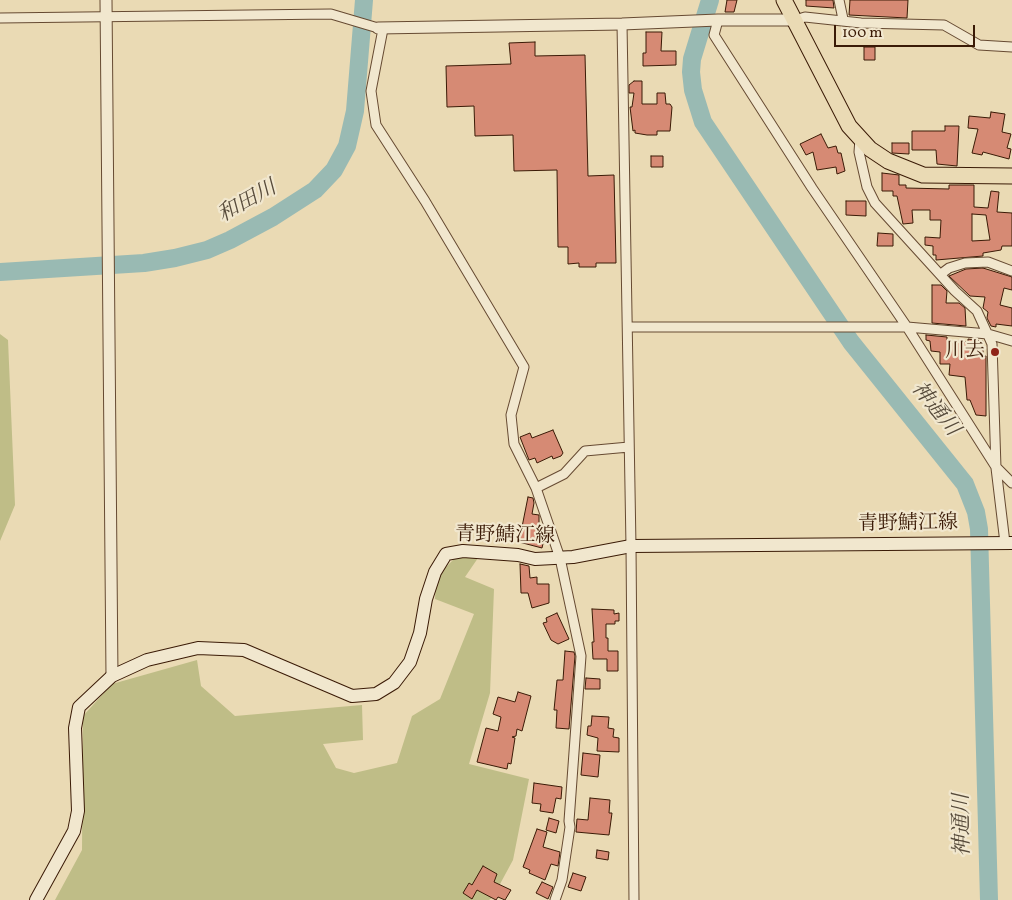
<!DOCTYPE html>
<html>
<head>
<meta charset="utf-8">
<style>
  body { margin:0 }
  #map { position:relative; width:1012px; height:900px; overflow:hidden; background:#eadab4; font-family:Vollkorn,serif }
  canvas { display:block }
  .scale { position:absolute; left:834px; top:25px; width:141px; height:22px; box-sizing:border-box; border:2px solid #3a1a06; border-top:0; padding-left:6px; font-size:15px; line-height:18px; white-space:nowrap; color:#3a1a06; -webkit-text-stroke:4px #f1e7ce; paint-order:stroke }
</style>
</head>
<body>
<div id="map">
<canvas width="1012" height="900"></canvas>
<div class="scale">100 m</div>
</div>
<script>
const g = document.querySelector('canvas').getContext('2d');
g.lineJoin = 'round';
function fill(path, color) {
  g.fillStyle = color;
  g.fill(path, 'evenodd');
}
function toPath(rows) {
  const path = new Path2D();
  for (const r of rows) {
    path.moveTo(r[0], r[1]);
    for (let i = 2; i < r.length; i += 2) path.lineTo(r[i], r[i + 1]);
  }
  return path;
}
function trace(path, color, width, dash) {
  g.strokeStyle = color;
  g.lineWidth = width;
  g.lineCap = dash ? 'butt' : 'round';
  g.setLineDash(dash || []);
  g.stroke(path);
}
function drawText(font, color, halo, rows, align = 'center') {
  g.font = font + ' Vollkorn,"Noto Serif JP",serif';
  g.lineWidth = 4.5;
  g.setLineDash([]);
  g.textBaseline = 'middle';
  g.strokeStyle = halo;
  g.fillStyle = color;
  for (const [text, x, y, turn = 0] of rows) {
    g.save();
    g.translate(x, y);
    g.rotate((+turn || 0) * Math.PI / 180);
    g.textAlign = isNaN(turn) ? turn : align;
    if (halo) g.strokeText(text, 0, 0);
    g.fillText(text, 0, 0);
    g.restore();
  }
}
fill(toPath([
  [0,334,8,340,15,505,0,541],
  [455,558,478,558,465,577,494,589,490,693,469,764,529,779,513,860,493,897,489,900,55,900,82,850,83,716,112,684,197,660,201,686,235,716,362,705,363,740,323,744,336,768,354,773,397,763,412,716,440,699,474,614,435,599,436,577]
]), '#bfbd87');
trace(toPath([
  [710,0,692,59,691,72,693,90,703,122,851,342,965,484,976,512,979,529,989,900],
  [0,272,144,263,175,258,207,250,230,240,273,217,315,190,334,170,347,146,355,111,364,0]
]), '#99bab3', 18);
const building = toPath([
  [727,0,737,0,734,12,725,12,727,0],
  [806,0,833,0,834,8,806,6,806,0],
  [850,0,908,0,907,18,849,15,850,0],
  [646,32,662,32,661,51,676,51,676,65,643,66,643,53,646,53,646,32],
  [535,42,535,56,585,55,588,176,614,175,616,263,596,263,596,267,579,267,579,263,568,264,568,247,558,247,557,170,514,171,513,135,475,136,474,106,447,107,446,66,511,64,509,43,535,42],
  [864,47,875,47,875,60,864,60,864,47],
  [634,81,642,81,642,104,657,104,657,93,665,93,666,104,670,104,672,107,670,131,657,131,657,135,647,135,635,133,635,130,633,131,630,107,632,107,634,93,629,93,629,85,634,81],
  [991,112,1005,114,1002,132,1011,134,1007,148,1011,149,1009,159,983,152,982,155,972,153,978,129,968,128,969,116,990,118,991,112],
  [945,126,959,126,957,166,937,164,936,150,912,150,912,131,945,131,945,126],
  [821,134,828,148,836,146,838,153,841,153,845,171,837,174,836,167,817,170,813,152,806,155,800,144,821,134],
  [892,143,909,143,909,154,892,153,892,143],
  [651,156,663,156,663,167,651,167,651,156],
  [882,173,899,175,899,185,906,185,906,188,949,189,949,185,974,185,974,207,988,208,991,191,999,192,997,212,1012,213,1012,246,1002,246,1001,250,983,253,983,256,936,260,936,255,933,255,933,246,925,245,925,237,940,238,941,220,930,220,930,210,912,210,913,223,903,224,897,196,893,196,893,191,882,191,882,173],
  [972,214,986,215,990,240,972,241,972,214],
  [846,201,866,201,866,216,846,215,846,201],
  [878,233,893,234,893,246,877,246,878,233],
  [983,268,1012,277,1012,290,1004,288,1000,305,1012,308,1012,326,996,324,996,327,991,326,987,318,988,312,983,308,985,297,970,296,949,276,966,269,983,268],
  [932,285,941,285,947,291,946,303,959,303,965,308,966,326,932,323,932,285],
  [926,335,947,337,947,340,968,342,968,339,983,341,983,356,986,356,986,416,976,415,970,400,967,400,965,377,949,375,950,364,940,364,940,352,931,351,930,341,926,340,926,335],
  [553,430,563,453,561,456,553,459,552,456,537,463,535,458,529,460,520,437,530,433,532,438,553,430],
  [528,497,533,498,534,503,532,514,539,515,539,527,543,528,545,535,542,548,519,542,528,497],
  [520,564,529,566,530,578,537,577,537,584,549,584,549,603,532,608,528,593,521,593,520,564],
  [592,609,614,610,614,614,619,613,619,621,615,621,615,624,606,624,606,638,608,638,608,651,618,651,618,671,607,671,607,659,593,659,592,642,594,642,592,609],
  [557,613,569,639,558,644,551,640,543,623,547,622,546,618,557,613],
  [565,651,574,652,575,656,569,729,556,728,557,710,554,710,557,680,563,680,565,651],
  [586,678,600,679,600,689,585,689,586,678],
  [518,692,531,696,522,731,517,729,516,736,512,737,515,738,511,764,508,763,507,769,477,762,486,728,498,731,501,717,493,714,498,697,515,702,518,692],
  [592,716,609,717,608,728,614,729,613,737,619,738,619,752,597,751,598,738,587,735,588,726,591,726,592,716],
  [583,753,600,755,598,777,581,775,583,753],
  [534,783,562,787,561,799,556,798,553,813,540,811,541,804,532,803,534,783],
  [590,798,610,800,609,813,612,813,609,835,576,832,577,819,588,820,590,798],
  [549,818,559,821,556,833,546,830,549,818],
  [537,829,547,832,543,847,560,852,558,866,551,864,545,880,529,873,530,870,523,867,537,829],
  [597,850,609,852,608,860,596,858,597,850],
  [483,866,497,874,494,882,511,890,505,900,498,897,496,900,477,890,472,899,463,893,469,883,472,885,483,866],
  [573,873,586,877,581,891,568,887,573,873],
  [542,882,553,887,548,899,536,893,542,882]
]);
fill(building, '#d68a74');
trace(building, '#3a1a06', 1);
const minor = toPath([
  [839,0,843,19],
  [0,18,331,14,378,28],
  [718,20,714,35,812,188,907,327,996,467,1012,483],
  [795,20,805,17,861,23,944,25,979,45,1012,47],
  [622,24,631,546,634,900],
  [383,29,371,91,376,125,425,201,524,367,511,415,514,444,536,488,560,558,581,656,569,821,570,827,562,880,555,900],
  [860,139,859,152,867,187,875,203,955,291,977,311,992,344,996,468,1005,543],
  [941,274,949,268,965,263,988,262,1012,271],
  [628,327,907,327,988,334,1012,341],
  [536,488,564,474,585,451,629,447]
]);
const tertiary = toPath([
  [106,0,112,676],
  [378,28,622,24,718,20,795,20]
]);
const secondary = toPath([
  [36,900,74,831,78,811,75,728,79,707,112,676,147,660,198,648,244,650,352,696,376,694,394,683,410,662,420,633,426,599,435,572,446,554,463,551,518,555,535,559,573,557,631,546,1012,543]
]);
const primary = toPath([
  [784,0,849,126,870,149,888,161,923,175,1012,176]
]);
trace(minor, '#664a32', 11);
trace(tertiary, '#664a32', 13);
trace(secondary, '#3a1a06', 14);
trace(primary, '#3a1a06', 17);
trace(minor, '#f1e7ce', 9);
trace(tertiary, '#f1e7ce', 11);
trace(secondary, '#f1e7ce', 12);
trace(primary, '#eadab4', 15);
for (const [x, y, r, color] of [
  [995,352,5,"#8f2418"]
]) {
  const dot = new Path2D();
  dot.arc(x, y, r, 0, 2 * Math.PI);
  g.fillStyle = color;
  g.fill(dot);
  trace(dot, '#f1e7ce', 2);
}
drawText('20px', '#3a1a06', '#f1e7ce', [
  ["川去",985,352]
], 'right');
drawText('20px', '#3a1a06', '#f1e7ce', [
  ["青野鯖江線",908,525,-1],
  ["青野鯖江線",505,537,1]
]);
drawText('italic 21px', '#564a3a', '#f1e7ce', [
  ["和田川",248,203,-29],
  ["神通川",934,410,51],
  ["神通川",964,825,-91]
]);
</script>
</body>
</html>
